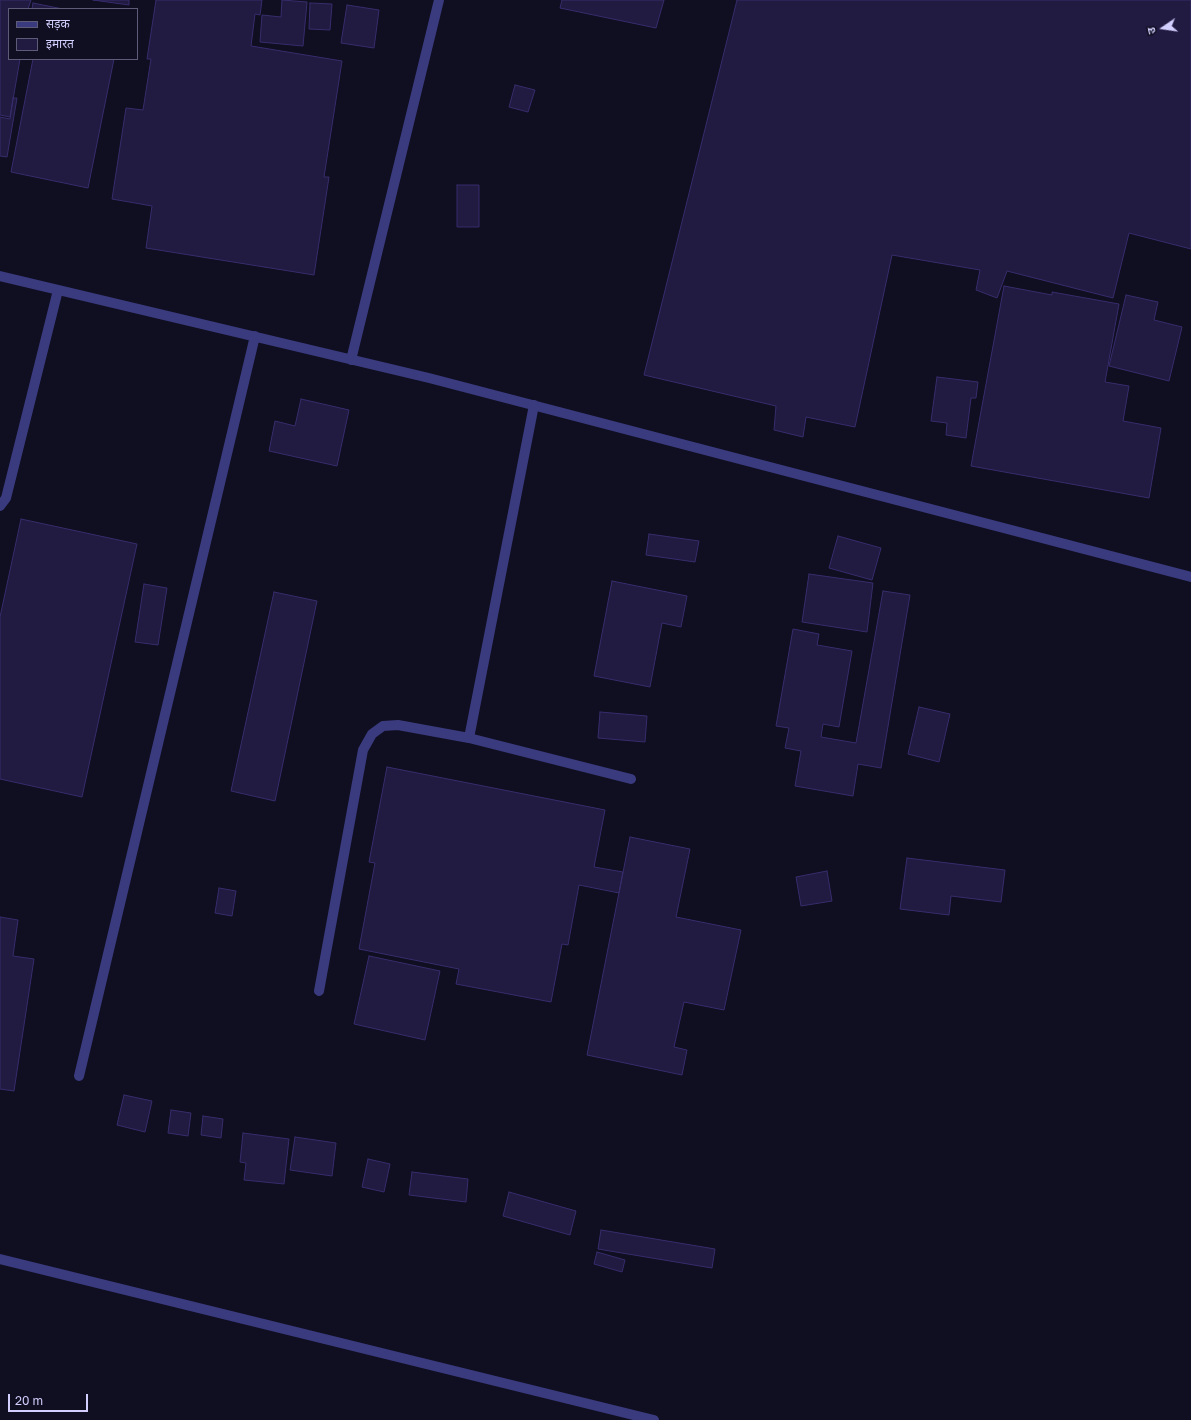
<!DOCTYPE html>
<html>
<head>
<meta charset="utf-8">
<style>
  body { margin:0 }
  #map { position:relative; width:1191px; height:1420px; overflow:hidden; background:#100e21; font-family:"Golos Text","Noto Sans Devanagari",sans-serif }
  canvas { display:block }
  .legend { position:absolute; left:8px; top:8px; width:130px; height:52px; box-sizing:border-box; background:#100e21; border:1px solid #5e5b79; margin:0; padding:5px 7px; list-style:none; font-size:12px; color:#d2cffe }
  .legend li { display:flex; align-items:center; gap:8px; height:20px }
  .legend b { width:20px; border:1px solid #5e5b79 }
  .north { position:absolute; left:1143px; top:8px; width:40px; height:40px; -webkit-text-stroke:3px #100e21; paint-order:stroke; rotate:257deg; font-size:11px; font-weight:700; line-height:16px; text-align:center; color:#d2cffe }
  .north::after { content:''; display:block; margin:auto; width:14px; height:18px; background:#d2cffe; clip-path:polygon(50% 0,100% 100%,50% 72%,0 100%) }
  .scale { position:absolute; left:8px; top:1394px; width:80px; height:18px; box-sizing:border-box; border:2px solid #d2cffe; border-top:0; padding-left:5px; font-size:12px; line-height:14px; white-space:nowrap; color:#d2cffe; -webkit-text-stroke:3px #100e21; paint-order:stroke }
</style>
</head>
<body>
<div id="map">
<canvas width="1191" height="1420"></canvas>
<ul class="legend">
<li><b style="height:5px;background:#3a3a7e"></b>सड़क</li>
<li><b style="height:11px;background:#211a41"></b>इमारत</li>
</ul>
<div class="north">उ</div>
<div class="scale">20 m</div>
</div>
<script>
const g = document.querySelector('canvas').getContext('2d');
g.lineJoin = 'round';
function fill(path, color) {
  g.fillStyle = color;
  g.fill(path, 'evenodd');
}
function toPath(rows) {
  const path = new Path2D();
  for (const r of rows) {
    path.moveTo(r[0], r[1]);
    for (let i = 2; i < r.length; i += 2) path.lineTo(r[i], r[i + 1]);
  }
  return path;
}
function trace(path, color, width, dash) {
  g.strokeStyle = color;
  g.lineWidth = width;
  g.lineCap = dash ? 'butt' : 'round';
  g.setLineDash(dash || []);
  g.stroke(path);
}
const building = toPath([
  [0,0,31,0,28,9,9,9,9,59,20,59,10,117,0,115,0,0],
  [93,0,129,0,129,5,93,0],
  [156,0,262,0,260,15,255,14,251,46,342,61,324,177,329,177,314,275,146,248,152,206,112,199,126,108,143,110,151,59,147,59,156,0],
  [282,0,307,2,303,46,260,42,262,15,281,17,282,0],
  [562,0,664,0,656,28,560,8,562,0],
  [737,0,1191,0,1191,249,1129,233,1113,298,1007,271,997,298,976,290,980,270,892,255,855,427,806,417,803,437,774,430,776,406,644,375,737,0],
  [33,3,63,9,32,9,33,3],
  [310,3,332,4,330,30,309,29,310,3],
  [347,5,379,10,374,48,341,43,347,5],
  [33,59,114,59,88,188,11,172,33,59],
  [515,85,535,90,528,112,509,107,515,85],
  [13,98,17,98,7,157,0,156,0,117,10,119,13,98],
  [457,185,479,185,479,227,457,227,457,185],
  [1004,286,1052,295,1052,292,1119,304,1105,382,1129,386,1123,421,1161,428,1149,498,971,466,1004,286],
  [1126,295,1158,302,1154,320,1182,327,1169,381,1109,366,1126,295],
  [937,377,978,382,976,398,971,398,966,438,946,435,947,423,931,421,937,377],
  [301,399,349,410,337,466,269,451,275,421,295,426,301,399],
  [21,519,137,544,82,797,0,779,0,617,21,519],
  [649,534,699,541,695,562,646,555,649,534],
  [838,536,881,548,872,580,829,568,838,536],
  [809,574,873,583,867,632,802,622,809,574],
  [612,581,687,596,681,627,662,623,650,687,594,676,612,581],
  [144,584,167,588,158,645,135,642,144,584],
  [883,591,910,595,881,768,858,764,853,796,795,786,801,751,785,748,789,728,776,726,793,629,819,634,817,645,852,651,839,727,823,724,821,737,856,743,883,591],
  [274,592,317,601,275,801,231,791,274,592],
  [919,707,950,714,939,762,908,754,919,707],
  [600,712,647,716,645,742,598,738,600,712],
  [387,767,605,810,594,867,623,872,619,893,579,885,568,945,562,944,551,1002,456,984,459,969,359,949,375,863,369,862,387,767],
  [630,837,690,849,676,917,741,930,724,1010,684,1002,674,1047,687,1050,682,1075,587,1055,630,837],
  [907,858,1005,870,1001,902,951,896,949,915,900,909,907,858],
  [827,871,832,901,801,906,796,877,827,871],
  [219,888,236,891,232,916,215,913,219,888],
  [0,917,18,920,13,956,34,959,14,1091,0,1089,0,917],
  [369,956,440,971,425,1040,354,1024,369,956],
  [124,1095,152,1101,145,1132,117,1125,124,1095],
  [171,1110,191,1113,188,1136,168,1133,171,1110],
  [203,1116,223,1119,221,1138,201,1135,203,1116],
  [243,1133,289,1139,284,1184,244,1180,246,1163,240,1162,243,1133],
  [295,1137,336,1143,332,1176,290,1170,295,1137],
  [368,1159,390,1164,384,1192,362,1187,368,1159],
  [412,1172,468,1179,466,1202,409,1195,412,1172],
  [509,1192,576,1211,570,1235,503,1216,509,1192],
  [601,1230,715,1249,712,1268,598,1249,601,1230],
  [597,1252,625,1260,622,1272,594,1264,597,1252]
]);
fill(building, '#211a41');
trace(building, '#372d6c', 1);
trace(toPath([
  [0,276,429,378,1191,577],
  [351,360,439,0],
  [0,506,6,498,58,290],
  [469,738,534,405],
  [319,991,363,750,372,734,383,726,398,725,469,738,631,779],
  [79,1076,255,336],
  [0,1259,654,1420]
]), '#3a3a7e', 10);
</script>
</body>
</html>
